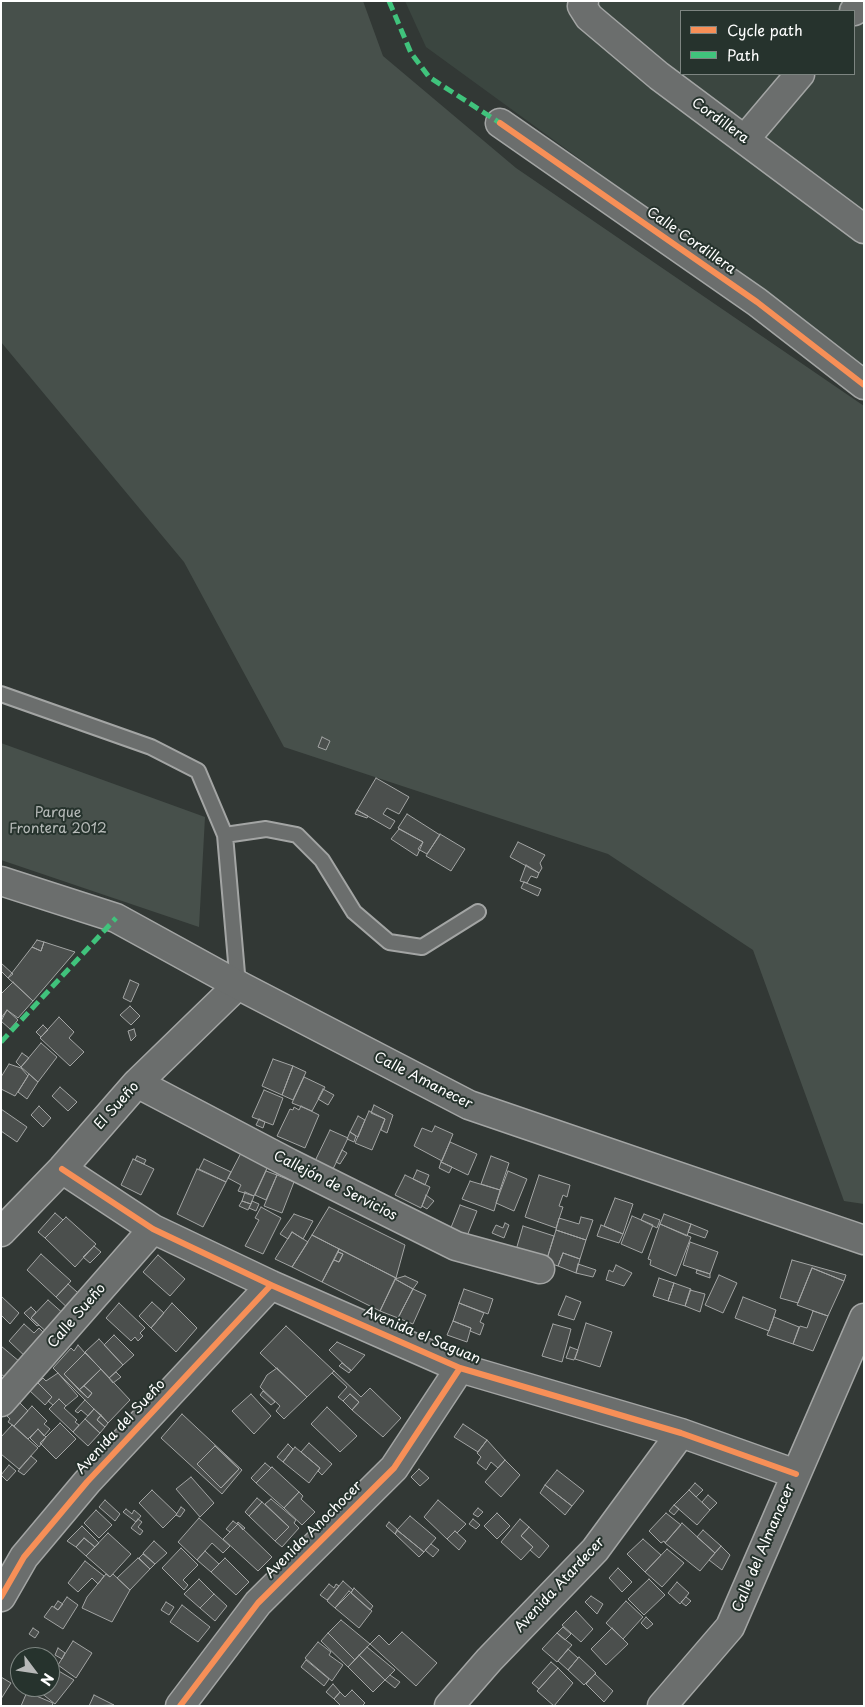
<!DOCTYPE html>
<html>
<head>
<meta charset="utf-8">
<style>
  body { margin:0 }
  #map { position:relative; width:865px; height:1707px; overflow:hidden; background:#323835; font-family:"Playpen Sans",sans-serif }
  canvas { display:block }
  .frame { position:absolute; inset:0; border:2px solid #fff; pointer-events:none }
  .legend { position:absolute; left:680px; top:10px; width:175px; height:65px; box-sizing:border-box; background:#26332d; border:1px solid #7d8581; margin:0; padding:6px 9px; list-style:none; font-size:15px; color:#fff }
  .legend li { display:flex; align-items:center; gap:10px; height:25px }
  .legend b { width:25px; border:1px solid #7d8581 }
  .north { position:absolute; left:10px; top:1647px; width:50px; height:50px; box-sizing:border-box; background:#26332d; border:1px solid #7d8581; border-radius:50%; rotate:121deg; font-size:14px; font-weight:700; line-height:20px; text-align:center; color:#fff }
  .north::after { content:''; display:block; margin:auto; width:18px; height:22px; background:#b7b9b8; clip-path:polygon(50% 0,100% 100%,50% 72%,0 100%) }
</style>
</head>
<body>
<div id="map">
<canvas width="865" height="1707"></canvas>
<div class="frame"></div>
<ul class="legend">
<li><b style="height:6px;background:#f78f57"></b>Cycle path</li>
<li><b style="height:6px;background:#40c37c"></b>Path</li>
</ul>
<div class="north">N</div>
</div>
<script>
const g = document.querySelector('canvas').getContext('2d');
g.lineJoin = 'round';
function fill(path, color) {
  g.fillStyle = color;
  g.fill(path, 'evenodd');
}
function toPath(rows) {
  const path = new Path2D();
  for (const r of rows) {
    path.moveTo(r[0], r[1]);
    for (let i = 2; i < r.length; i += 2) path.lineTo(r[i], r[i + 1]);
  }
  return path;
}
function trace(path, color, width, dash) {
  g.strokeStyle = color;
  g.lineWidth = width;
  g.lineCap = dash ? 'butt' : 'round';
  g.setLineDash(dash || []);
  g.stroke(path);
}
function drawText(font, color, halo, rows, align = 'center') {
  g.font = font + ' "Playpen Sans",sans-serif';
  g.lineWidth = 4;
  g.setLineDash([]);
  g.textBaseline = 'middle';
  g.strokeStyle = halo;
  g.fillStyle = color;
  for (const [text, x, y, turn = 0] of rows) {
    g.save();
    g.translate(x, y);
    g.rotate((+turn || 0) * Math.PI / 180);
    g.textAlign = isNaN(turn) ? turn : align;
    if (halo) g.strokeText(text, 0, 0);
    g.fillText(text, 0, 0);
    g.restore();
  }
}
fill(toPath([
  [405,1,864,1,864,366,426,47],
  [681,11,854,11,854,74,681,74]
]), '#3b4640');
fill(toPath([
  [1,1,363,1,383,56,516,168,864,406,864,1204,844,1201,753,950,608,854,284,747,184,562,1,342],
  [1,743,205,817,199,927,1,860]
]), '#47504b');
const building = toPath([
  [322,737,330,741,326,750,318,747,322,737],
  [376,778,409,797,399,814,387,808,383,814,395,821,390,829,357,810,376,778],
  [357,810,368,816,367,818,355,814,357,810],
  [407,814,440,835,427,854,418,849,423,842,398,828,407,814],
  [399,829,423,842,417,856,391,839,399,829],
  [440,834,465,849,451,871,426,856,440,834],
  [518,842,545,855,540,863,542,868,539,873,510,857,518,842],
  [526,865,539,873,537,878,531,876,527,883,520,881,526,865],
  [524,882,541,889,538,896,521,888,524,882],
  [37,940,44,942,41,951,32,947,37,940],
  [44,942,75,952,33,1001,8,978,32,947,41,951,44,942],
  [1,963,13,974,8,978,1,971,1,963],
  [130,980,139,984,131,1002,123,998,130,980],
  [13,982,33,1001,18,1018,7,1010,1,1018,1,994,13,982],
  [130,1006,140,1016,131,1025,120,1015,130,1006],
  [7,1010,18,1020,10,1029,1,1021,7,1010],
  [59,1017,74,1032,69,1038,84,1052,70,1066,40,1038,59,1017],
  [43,1025,48,1030,41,1037,36,1032,43,1025],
  [134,1029,136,1036,131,1041,128,1031,134,1029],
  [41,1043,57,1057,38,1082,21,1067,41,1043],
  [22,1053,29,1058,21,1067,16,1062,22,1053],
  [273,1059,293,1066,282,1095,262,1086,273,1059],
  [9,1064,21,1068,28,1076,15,1096,1,1089,1,1077,9,1064],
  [293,1066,306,1072,293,1100,282,1095,293,1066],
  [29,1074,38,1082,27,1099,18,1092,29,1074],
  [304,1077,325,1087,312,1111,292,1103,304,1077],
  [60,1087,77,1102,68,1111,52,1096,60,1087],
  [323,1089,334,1095,328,1105,318,1099,323,1089],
  [264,1090,283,1098,273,1125,252,1117,264,1090],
  [374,1105,393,1115,387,1133,381,1130,385,1119,371,1113,374,1105],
  [39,1106,51,1118,43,1127,31,1115,39,1106],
  [301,1106,319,1115,305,1148,277,1136,290,1109,293,1110,294,1107,299,1110,301,1106],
  [1,1109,27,1127,17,1142,1,1131,1,1109],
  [369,1111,385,1119,372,1150,355,1143,369,1111],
  [358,1116,365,1120,358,1137,350,1132,358,1116],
  [259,1119,265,1122,263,1128,256,1125,259,1119],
  [435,1126,453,1134,442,1161,414,1146,422,1128,432,1132,435,1126],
  [330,1130,348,1138,333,1169,315,1161,330,1130],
  [350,1132,356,1136,354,1142,347,1139,350,1132],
  [450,1142,477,1154,468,1175,441,1162,450,1142],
  [342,1150,347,1153,340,1164,336,1162,342,1150],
  [241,1153,268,1166,254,1196,238,1191,241,1185,228,1178,241,1153],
  [137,1156,146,1160,144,1164,135,1160,137,1156],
  [491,1156,509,1163,500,1190,481,1184,491,1156],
  [133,1159,154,1169,141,1195,121,1185,133,1159],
  [204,1159,231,1172,226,1182,199,1169,204,1159],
  [441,1162,452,1167,449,1173,439,1168,441,1162],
  [197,1169,226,1182,203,1227,177,1214,197,1169],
  [417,1170,429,1175,425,1185,413,1179,417,1170],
  [266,1171,277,1175,266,1200,255,1195,266,1171],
  [508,1171,527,1179,514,1211,496,1203,508,1171],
  [277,1175,294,1182,282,1213,264,1206,277,1175],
  [405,1175,430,1187,421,1208,395,1195,405,1175],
  [539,1175,570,1185,567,1197,563,1195,559,1206,563,1207,556,1228,525,1217,539,1175],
  [470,1181,500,1190,494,1211,462,1199,470,1181],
  [245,1192,254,1196,251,1204,242,1201,245,1192],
  [426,1195,434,1201,427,1209,422,1206,426,1195],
  [615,1198,633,1204,623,1234,604,1226,615,1198],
  [242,1201,251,1204,248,1210,239,1206,242,1201],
  [252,1201,259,1204,256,1211,249,1208,252,1201],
  [460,1205,477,1211,467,1236,450,1230,460,1205],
  [261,1207,281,1218,263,1254,245,1246,259,1220,255,1218,261,1207],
  [329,1207,405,1245,396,1278,312,1235,329,1207],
  [55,1213,63,1220,45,1238,38,1232,55,1213],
  [294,1214,313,1221,303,1239,292,1232,288,1239,280,1234,294,1214],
  [644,1214,660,1220,657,1228,641,1220,644,1214],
  [664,1214,691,1224,687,1236,660,1224,664,1214],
  [632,1216,653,1225,642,1253,621,1244,632,1216],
  [66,1217,96,1244,75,1267,45,1238,66,1217],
  [581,1217,593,1220,586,1240,556,1230,559,1218,579,1224,581,1217],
  [505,1223,509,1225,504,1238,492,1233,496,1225,503,1228,505,1223],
  [660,1224,691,1237,676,1276,650,1265,651,1260,648,1259,660,1224],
  [691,1224,708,1231,705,1238,688,1232,691,1224],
  [601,1225,623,1234,619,1243,597,1236,601,1225],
  [523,1226,554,1236,546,1262,516,1250,523,1226],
  [556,1230,586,1240,580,1259,563,1253,558,1266,546,1262,556,1230],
  [292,1232,308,1242,292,1267,275,1259,292,1232],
  [312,1235,339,1249,322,1282,292,1267,312,1235],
  [690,1242,718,1252,710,1274,683,1265,690,1242],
  [94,1246,101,1252,90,1263,83,1257,94,1246],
  [339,1249,396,1278,380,1311,322,1282,334,1260,339,1262,343,1254,338,1252,339,1249],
  [338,1252,343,1254,339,1262,334,1260,338,1252],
  [563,1253,580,1259,576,1273,558,1266,563,1253],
  [41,1254,71,1281,56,1297,27,1270,41,1254],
  [158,1255,185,1279,170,1296,143,1272,158,1255],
  [792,1260,846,1275,844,1281,812,1268,798,1303,780,1298,792,1260],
  [578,1264,596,1270,593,1277,576,1273,578,1264],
  [616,1265,632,1273,624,1286,606,1280,609,1270,613,1272,616,1265],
  [812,1268,844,1281,828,1316,797,1305,812,1268],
  [697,1270,710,1274,710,1278,696,1273,697,1270],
  [719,1275,737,1283,723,1313,705,1305,719,1275],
  [405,1276,418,1282,413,1289,395,1279,405,1276],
  [659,1278,674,1283,668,1301,653,1296,659,1278],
  [395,1279,413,1289,398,1318,380,1311,395,1279],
  [674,1283,691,1289,685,1306,668,1301,674,1283],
  [68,1284,85,1299,73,1313,56,1297,68,1284],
  [413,1289,426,1295,413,1324,398,1318,413,1289],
  [464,1289,493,1299,488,1314,459,1303,464,1289],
  [690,1290,705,1294,700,1312,685,1306,690,1290],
  [1,1296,19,1313,10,1324,1,1315,1,1296],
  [566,1296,581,1302,574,1320,558,1315,566,1296],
  [743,1297,776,1310,769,1331,735,1318,743,1297],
  [48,1300,65,1315,49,1334,31,1318,48,1300],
  [152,1302,164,1313,151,1328,139,1316,152,1302],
  [119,1303,145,1328,140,1333,143,1336,138,1341,135,1337,131,1341,106,1318,119,1303],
  [172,1303,197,1328,176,1352,151,1328,172,1303],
  [459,1303,484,1313,480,1322,484,1324,480,1335,470,1331,471,1328,453,1321,459,1303],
  [31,1307,36,1312,31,1318,39,1325,37,1326,24,1313,31,1307],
  [813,1311,828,1316,813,1351,793,1344,800,1326,807,1328,813,1311],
  [774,1317,799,1327,793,1344,767,1335,774,1317],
  [453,1321,471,1328,467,1342,447,1335,453,1321],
  [586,1323,612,1332,600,1367,575,1359,586,1323],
  [24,1324,34,1333,39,1328,50,1339,29,1360,9,1341,24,1324],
  [553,1324,571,1329,562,1362,542,1356,553,1324],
  [286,1326,334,1371,307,1397,260,1353,286,1326],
  [114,1335,134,1355,123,1365,104,1345,114,1335],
  [99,1339,123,1365,109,1378,85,1352,99,1339],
  [337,1342,365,1355,351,1371,329,1350,337,1342],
  [78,1345,85,1353,64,1374,88,1398,92,1393,84,1386,101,1369,130,1400,108,1423,53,1368,71,1348,74,1351,78,1345],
  [1,1346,20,1362,6,1378,1,1374,1,1346],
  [570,1347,578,1350,574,1360,566,1358,570,1347],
  [85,1353,101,1369,79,1390,64,1374,85,1353],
  [342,1363,351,1370,349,1373,339,1366,342,1363],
  [277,1368,307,1397,284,1419,276,1411,280,1406,260,1387,267,1375,277,1368],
  [334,1371,361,1397,370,1388,401,1418,383,1437,352,1410,359,1402,350,1394,343,1401,338,1397,347,1387,332,1373,334,1371],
  [116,1372,121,1377,113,1383,109,1378,116,1372],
  [58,1373,78,1396,66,1406,59,1399,53,1405,48,1401,52,1397,38,1383,43,1378,46,1381,58,1373],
  [38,1383,52,1397,45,1405,30,1391,38,1383],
  [84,1386,92,1393,88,1398,79,1390,84,1386],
  [263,1391,275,1402,271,1405,260,1395,263,1391],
  [251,1394,271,1416,254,1434,232,1411,251,1394],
  [350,1394,359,1402,352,1410,343,1401,350,1394],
  [59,1399,66,1406,64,1408,77,1420,75,1422,79,1425,73,1432,49,1409,59,1399],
  [85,1400,94,1409,88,1416,81,1410,78,1413,75,1411,85,1400],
  [19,1402,28,1411,14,1426,8,1422,10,1419,7,1416,19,1402],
  [32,1406,47,1421,44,1424,50,1429,44,1436,38,1429,28,1439,14,1426,32,1406],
  [327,1407,357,1436,340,1452,311,1424,327,1407],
  [94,1409,101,1415,97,1420,105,1427,100,1433,85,1419,94,1409],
  [182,1414,242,1470,222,1494,161,1438,182,1414],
  [215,1446,239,1469,221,1488,197,1464,215,1446],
  [101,1415,108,1423,105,1427,97,1420,101,1415],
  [85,1419,100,1433,88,1446,73,1432,85,1419],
  [60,1423,76,1439,56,1459,40,1443,60,1423],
  [463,1424,487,1440,478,1452,454,1437,463,1424],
  [12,1425,38,1448,19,1469,1,1454,1,1437,12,1425],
  [38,1429,46,1437,39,1447,30,1438,38,1429],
  [487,1440,505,1460,498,1468,491,1462,486,1470,477,1463,481,1457,477,1453,487,1440],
  [309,1443,332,1464,322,1475,318,1471,320,1468,301,1452,309,1443],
  [288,1444,293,1449,283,1462,277,1457,288,1444],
  [215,1446,239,1469,221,1488,197,1464,215,1446],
  [295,1447,320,1468,309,1483,283,1462,295,1447],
  [31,1456,37,1461,24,1475,18,1471,31,1456],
  [505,1460,520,1475,501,1497,485,1482,505,1460],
  [265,1463,271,1468,256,1483,251,1478,265,1463],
  [9,1465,16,1471,7,1481,1,1475,9,1465],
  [272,1467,299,1492,284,1508,256,1483,272,1467],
  [419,1469,429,1478,420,1486,411,1477,419,1469],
  [557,1470,584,1491,572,1506,545,1485,557,1470],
  [191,1477,214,1503,200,1517,176,1489,191,1477],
  [695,1483,703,1490,696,1497,689,1490,695,1483],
  [545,1485,572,1506,565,1515,540,1493,545,1485],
  [152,1490,177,1514,163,1528,139,1503,152,1490],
  [689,1490,710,1510,697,1525,674,1505,689,1490],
  [299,1492,303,1496,301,1499,315,1512,302,1525,284,1508,299,1492],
  [708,1495,717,1503,710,1510,702,1502,708,1495],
  [257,1498,262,1502,249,1516,245,1512,257,1498],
  [271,1499,296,1520,294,1523,299,1528,282,1547,275,1541,289,1527,265,1504,271,1499],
  [105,1500,120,1514,115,1521,99,1507,105,1500],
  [438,1500,466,1524,457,1533,455,1531,447,1539,424,1517,438,1500],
  [262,1502,289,1527,275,1541,249,1516,262,1502],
  [674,1505,679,1509,674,1515,669,1511,674,1505],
  [181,1507,185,1510,180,1517,176,1515,181,1507],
  [478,1508,483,1512,478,1517,473,1514,478,1508],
  [126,1509,132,1514,134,1510,141,1516,136,1522,123,1512,126,1509],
  [96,1510,112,1525,99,1538,84,1523,96,1510],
  [497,1513,510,1526,497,1539,484,1526,497,1513],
  [666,1513,681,1525,665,1543,664,1541,661,1543,649,1531,666,1513],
  [410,1516,436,1538,424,1552,397,1530,410,1516],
  [199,1518,230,1546,223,1553,212,1543,197,1560,178,1542,199,1518],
  [138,1519,142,1522,138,1527,143,1531,140,1535,131,1528,138,1519],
  [473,1519,480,1525,476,1529,469,1524,473,1519],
  [520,1519,529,1527,521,1536,533,1547,521,1560,501,1542,520,1519],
  [233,1521,237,1524,238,1522,245,1528,243,1530,238,1524,230,1532,226,1529,233,1521],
  [389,1522,398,1530,395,1534,386,1526,389,1522],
  [682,1523,715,1553,700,1571,665,1543,682,1523],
  [238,1524,272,1557,258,1571,223,1539,238,1524],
  [82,1526,99,1543,95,1547,84,1538,76,1547,67,1541,82,1526],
  [529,1527,549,1546,539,1558,530,1550,533,1547,521,1536,529,1527],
  [397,1530,424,1552,419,1557,395,1534,397,1530],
  [703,1530,721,1546,715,1553,697,1537,703,1530],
  [455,1531,466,1541,459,1550,447,1539,455,1531],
  [108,1533,131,1554,110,1577,86,1556,108,1533],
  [84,1538,95,1547,86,1556,76,1547,84,1538],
  [643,1539,661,1555,645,1572,627,1554,643,1539],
  [154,1541,167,1553,155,1564,143,1553,154,1541],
  [431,1544,439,1550,433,1557,425,1550,431,1544],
  [721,1546,730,1555,722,1570,709,1560,721,1546],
  [181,1548,198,1565,183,1580,188,1585,184,1590,162,1568,181,1548],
  [667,1549,684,1563,662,1587,645,1572,667,1549],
  [205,1551,219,1564,211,1572,197,1560,205,1551],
  [143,1554,155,1564,150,1569,139,1558,143,1554],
  [138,1558,150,1569,130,1590,117,1578,138,1558],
  [225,1558,249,1582,236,1595,211,1572,225,1558],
  [85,1561,104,1576,98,1584,92,1578,78,1592,68,1583,85,1561],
  [618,1568,632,1582,622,1592,609,1578,618,1568],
  [106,1574,110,1577,113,1574,130,1590,112,1622,82,1608,87,1597,106,1574],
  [199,1579,214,1594,200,1608,184,1594,199,1579],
  [649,1579,665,1595,644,1615,628,1599,649,1579],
  [343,1581,353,1590,335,1608,327,1601,343,1581],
  [677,1582,689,1593,680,1604,668,1593,677,1582],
  [329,1584,334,1588,336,1584,339,1586,327,1600,320,1595,329,1584],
  [354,1588,373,1606,370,1610,351,1593,354,1588],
  [349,1591,372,1611,359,1628,335,1608,349,1591],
  [214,1594,227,1606,215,1621,200,1608,214,1594],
  [591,1596,603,1604,597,1614,585,1602,591,1596],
  [67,1597,78,1605,63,1629,44,1617,52,1606,58,1610,67,1597],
  [686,1597,691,1601,686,1606,681,1602,686,1597],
  [58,1601,63,1604,58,1610,54,1607,58,1601],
  [626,1601,643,1617,623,1639,606,1623,626,1601],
  [166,1602,174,1607,169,1615,161,1610,166,1602],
  [182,1605,210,1627,198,1642,170,1622,182,1605],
  [576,1611,593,1629,581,1642,562,1625,576,1611],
  [646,1617,653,1624,647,1629,641,1623,646,1617],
  [341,1620,370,1644,355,1660,328,1633,341,1620],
  [563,1627,571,1634,565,1640,557,1633,563,1627],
  [33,1628,39,1632,35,1638,29,1634,33,1628],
  [612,1628,628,1644,606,1665,591,1649,612,1628],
  [402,1632,437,1663,416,1686,370,1644,379,1635,389,1645,402,1632],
  [328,1633,355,1660,348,1667,321,1641,328,1633],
  [557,1633,572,1645,557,1662,542,1649,557,1633],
  [73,1641,92,1653,76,1678,58,1665,73,1641],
  [318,1642,331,1652,329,1655,343,1665,332,1681,305,1658,318,1642],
  [367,1647,395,1670,385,1680,359,1655,367,1647],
  [58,1648,65,1653,62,1659,55,1655,58,1648],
  [568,1649,578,1658,568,1670,558,1661,568,1649],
  [359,1655,385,1680,373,1692,348,1667,359,1655],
  [579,1657,596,1673,584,1685,568,1670,579,1657],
  [306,1660,329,1679,324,1686,301,1667,306,1660],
  [551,1662,558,1668,539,1689,532,1683,551,1662],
  [558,1668,573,1683,554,1706,537,1691,558,1668],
  [57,1670,74,1680,55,1704,40,1692,44,1687,50,1687,50,1679,57,1670],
  [595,1674,613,1691,604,1702,586,1684,595,1674],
  [390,1675,400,1682,395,1688,385,1680,390,1675],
  [1,1677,11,1683,1,1699,1,1677],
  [333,1684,340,1692,334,1699,326,1692,333,1684],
  [352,1690,365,1703,362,1706,341,1706,334,1699,340,1692,345,1697,352,1690],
  [27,1692,53,1703,52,1706,21,1706,27,1692],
  [94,1695,114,1705,89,1706,94,1695]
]);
fill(building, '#4b4f4d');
trace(building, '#a3a5a4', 1);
const service = toPath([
  [1,694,151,747,198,771,225,835,238,985],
  [225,835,266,829,297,835,322,860,354,912,389,942,422,947,478,912]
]);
const minor = toPath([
  [584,1,582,6,589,17,659,76,864,229],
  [854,11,862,1],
  [500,123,757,302,864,385],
  [745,139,800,74],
  [137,1083,289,1163,456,1246,540,1269],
  [62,1169,153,1229,271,1285,460,1368,681,1433,796,1474],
  [1,1232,62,1169,137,1083,238,985],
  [1,1402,153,1229],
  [1,1597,24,1557,87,1482,271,1285],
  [180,1706,258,1603,394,1468,460,1368],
  [449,1706,489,1660,595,1550,681,1433],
  [662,1706,730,1627,864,1318]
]);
const secondary = toPath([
  [1,881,116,918,238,985,469,1105,864,1240]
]);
trace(service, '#a3a5a4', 18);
trace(minor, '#a3a5a4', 31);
trace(secondary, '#a3a5a4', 31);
trace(service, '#6b6e6d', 14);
trace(minor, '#6b6e6d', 28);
trace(secondary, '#6b6e6d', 28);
trace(toPath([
  [389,1,411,53,429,77,500,123],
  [1,1042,116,918]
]), '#40c37c', 5, [10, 5]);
trace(toPath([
  [500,123,757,302,864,385],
  [62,1169,153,1229,271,1285,460,1368,681,1433,796,1474],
  [1,1597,24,1557,87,1482,271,1285],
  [180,1706,258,1603,394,1468,460,1368]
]), '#f78f57', 6);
drawText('14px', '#fff', '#26332d', [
  ["Cordillera",720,121,36],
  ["Calle Cordillera",691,241,35],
  ["Calle Amanecer",423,1081,27],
  ["El Sueño",117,1106,-48],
  ["Callejón de Servicios",335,1186,27],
  ["Calle Sueño",77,1316,-49],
  ["Avenida el Saguan",422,1336,23],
  ["Avenida del Sueño",121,1427,-47],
  ["Avenida Anochocer",314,1530,-45],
  ["Calle del Almanacer",764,1548,-67],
  ["Avenida Atardecer",560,1585,-47]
]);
drawText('14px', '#b7bbb9', '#26332d', [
  ["Parque",58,813],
  ["Frontera 2012",58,829]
]);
</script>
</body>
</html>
